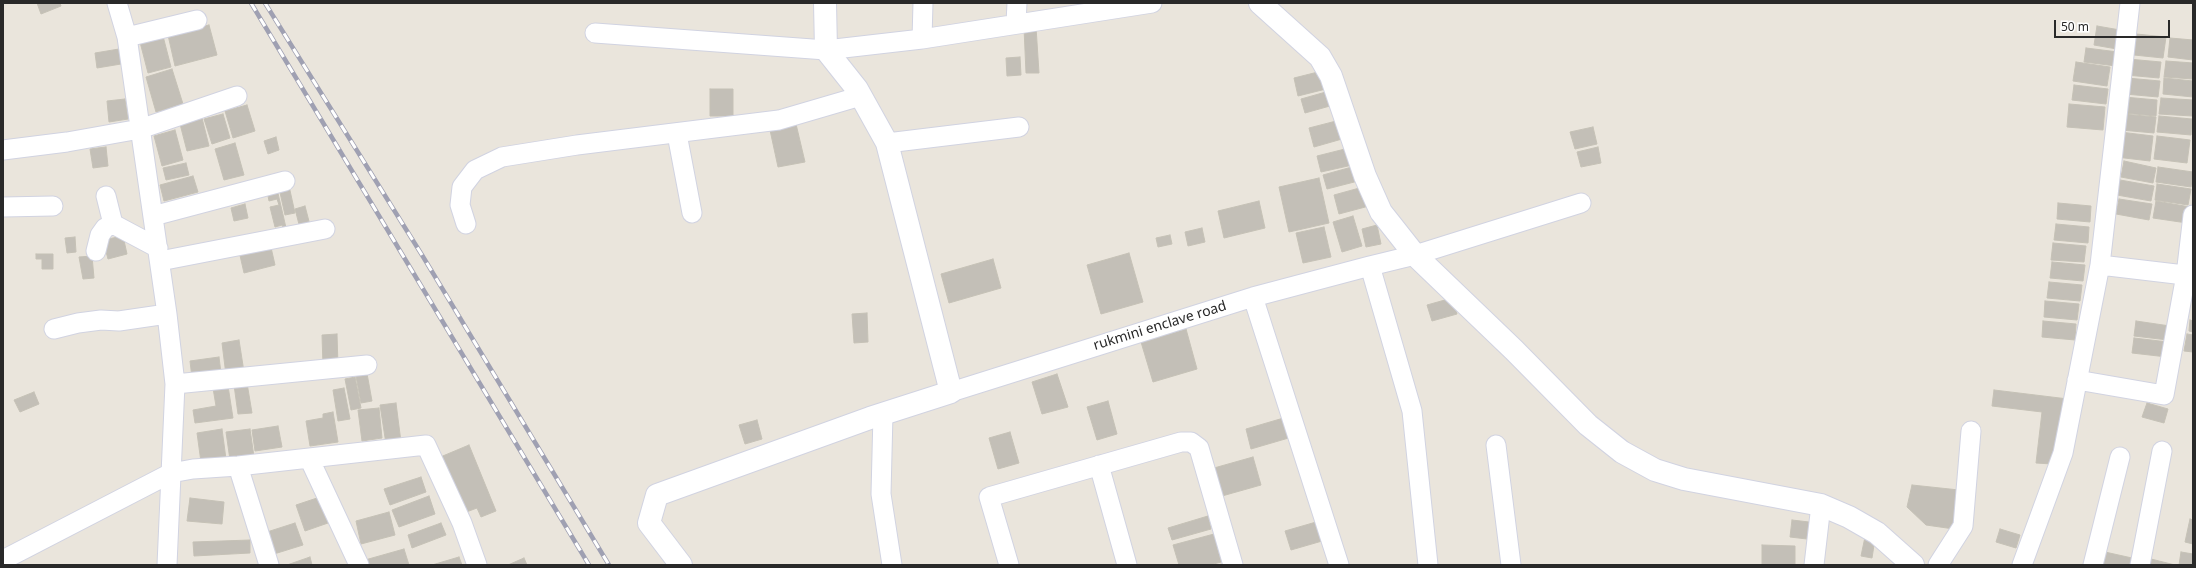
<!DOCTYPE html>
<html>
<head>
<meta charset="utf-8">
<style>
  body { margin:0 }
  #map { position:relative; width:2196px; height:568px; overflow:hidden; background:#eae5dc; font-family:"Noto Sans",sans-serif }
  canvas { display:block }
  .frame { position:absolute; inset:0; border:4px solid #292929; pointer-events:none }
  .scale { position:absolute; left:2054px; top:20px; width:116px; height:18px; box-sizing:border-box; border:2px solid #292929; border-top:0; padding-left:5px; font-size:12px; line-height:14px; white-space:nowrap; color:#292929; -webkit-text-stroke:3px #fff; paint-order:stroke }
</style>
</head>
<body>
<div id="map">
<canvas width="2196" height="568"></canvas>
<div class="frame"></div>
<div class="scale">50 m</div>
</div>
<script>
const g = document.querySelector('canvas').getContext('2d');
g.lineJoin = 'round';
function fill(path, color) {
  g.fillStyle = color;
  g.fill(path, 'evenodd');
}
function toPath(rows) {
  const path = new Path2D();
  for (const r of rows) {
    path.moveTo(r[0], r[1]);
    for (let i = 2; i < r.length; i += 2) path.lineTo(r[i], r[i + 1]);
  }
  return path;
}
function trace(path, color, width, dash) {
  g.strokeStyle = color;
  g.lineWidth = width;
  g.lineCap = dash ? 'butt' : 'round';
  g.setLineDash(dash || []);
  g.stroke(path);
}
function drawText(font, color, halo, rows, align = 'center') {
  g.font = font + ' "Noto Sans",sans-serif';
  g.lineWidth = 4;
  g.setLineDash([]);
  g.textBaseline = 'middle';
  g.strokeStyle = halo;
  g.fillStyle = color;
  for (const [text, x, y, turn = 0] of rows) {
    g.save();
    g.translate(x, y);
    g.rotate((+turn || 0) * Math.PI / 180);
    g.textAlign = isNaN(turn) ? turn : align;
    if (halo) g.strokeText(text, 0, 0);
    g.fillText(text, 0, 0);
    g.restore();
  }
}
const building = toPath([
  [37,3,60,3,61,6,41,14,37,3],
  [209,25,217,55,175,66,168,35,209,25],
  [2097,26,2120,30,2117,49,2094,45,2097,26],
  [1036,27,1039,73,1026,73,1024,28,1036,27],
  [2136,34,2166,37,2163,58,2134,55,2136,34],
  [163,36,171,67,148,73,140,42,163,36],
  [2170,38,2193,40,2193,60,2168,57,2170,38],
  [2086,48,2118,52,2116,66,2084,62,2086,48],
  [119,49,121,64,97,68,95,53,119,49],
  [1020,57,1021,75,1007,76,1006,58,1020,57],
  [2128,59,2161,62,2159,78,2126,75,2128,59],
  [2166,61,2193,63,2193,79,2164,77,2166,61],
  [2076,62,2110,67,2107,86,2073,81,2076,62],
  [172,69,183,104,156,112,146,77,172,69],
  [1326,70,1330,88,1298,96,1294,78,1326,70],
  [2127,78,2160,81,2158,97,2125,94,2127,78],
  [2164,78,2193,81,2193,97,2163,94,2164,78],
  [2074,85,2108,89,2106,104,2072,100,2074,85],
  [710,89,733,89,733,116,710,116,710,89],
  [1333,90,1337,104,1305,113,1301,99,1333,90],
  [2124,97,2157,100,2156,116,2123,113,2124,97],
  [2161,98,2193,100,2192,116,2159,114,2161,98],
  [125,99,128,119,109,122,107,101,125,99],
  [2069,104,2105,107,2103,130,2067,127,2069,104],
  [247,105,255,131,233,138,225,111,247,105],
  [223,114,230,138,212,144,204,119,223,114],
  [2123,114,2156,117,2154,133,2121,130,2123,114],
  [2159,116,2192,119,2191,135,2157,132,2159,116],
  [202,118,209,146,187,151,180,124,202,118],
  [1344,119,1349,137,1314,147,1309,128,1344,119],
  [796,124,805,162,778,167,770,130,796,124],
  [1593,127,1597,144,1575,149,1570,132,1593,127],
  [175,130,183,160,162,166,154,136,175,130],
  [2120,132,2153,136,2150,161,2116,157,2120,132],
  [2157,136,2190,140,2187,163,2154,159,2157,136],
  [276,137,279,150,268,154,264,141,276,137],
  [235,143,244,175,224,180,215,149,235,143],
  [106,147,108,166,93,168,90,149,106,147],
  [1353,147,1357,164,1321,172,1317,156,1353,147],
  [1598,147,1601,163,1581,167,1577,152,1598,147],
  [2124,161,2156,168,2153,183,2121,177,2124,161],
  [186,163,189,175,166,180,163,168,186,163],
  [1359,165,1362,180,1327,189,1323,175,1359,165],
  [2158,167,2193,172,2191,187,2156,182,2158,167],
  [193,176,198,192,164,201,160,185,193,176],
  [1319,178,1329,223,1289,232,1279,187,1319,178],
  [2120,180,2154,186,2151,201,2117,195,2120,180],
  [2157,184,2191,189,2188,205,2155,200,2157,184],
  [289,186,295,213,285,215,279,188,289,186],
  [1363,187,1369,206,1339,214,1334,195,1363,187],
  [277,189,287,232,284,230,282,225,275,227,270,207,279,205,277,199,269,201,267,191,277,189],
  [2119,199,2152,204,2149,220,2116,214,2119,199],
  [1259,201,1265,228,1224,238,1218,211,1259,201],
  [2156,201,2190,207,2187,223,2153,218,2156,201],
  [2058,203,2091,206,2090,222,2057,219,2058,203],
  [245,204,248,218,234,221,231,208,245,204],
  [305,206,311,229,301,232,295,209,305,206],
  [1353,216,1362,246,1342,252,1333,222,1353,216],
  [2056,224,2089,227,2088,243,2054,240,2056,224],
  [1377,225,1381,244,1366,247,1362,229,1377,225],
  [1324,227,1331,257,1303,263,1296,233,1324,227],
  [1202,228,1205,242,1188,246,1185,232,1202,228],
  [1170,235,1172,244,1158,247,1156,238,1170,235],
  [123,236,127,254,108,259,103,240,123,236],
  [75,237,76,252,67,253,65,238,75,237],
  [270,243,275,265,244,273,239,251,270,243],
  [2053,243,2086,246,2084,262,2051,260,2053,243],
  [1129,253,1143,302,1101,314,1087,265,1129,253],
  [36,254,53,254,53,269,42,269,42,259,36,259,36,254],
  [92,256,94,278,83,279,79,257,92,256],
  [993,259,1001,288,949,303,941,274,993,259],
  [2052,262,2085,265,2083,281,2050,278,2052,262],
  [2049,282,2082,285,2080,301,2047,298,2049,282],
  [1452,298,1457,314,1432,321,1427,305,1452,298],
  [2045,301,2079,304,2077,320,2044,317,2045,301],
  [867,313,868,342,854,343,852,314,867,313],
  [2190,320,2193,321,2193,332,2189,331,2190,320],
  [2043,321,2076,324,2075,340,2042,337,2043,321],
  [2136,321,2170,326,2168,340,2134,336,2136,321],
  [1186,329,1197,369,1153,382,1141,342,1186,329],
  [337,334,338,366,323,366,322,335,337,334],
  [2187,334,2193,335,2193,352,2184,351,2187,334],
  [2134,338,2168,342,2167,357,2132,353,2134,338],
  [239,340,244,372,226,375,222,343,239,340],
  [219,357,221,373,192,378,190,361,219,357],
  [366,368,372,401,361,403,355,371,366,368],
  [1057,374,1068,407,1042,414,1032,382,1057,374],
  [355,377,361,408,351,410,345,379,355,377],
  [247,383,252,413,238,414,234,385,247,383],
  [228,386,233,418,195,423,193,410,216,406,213,388,228,386],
  [344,388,350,419,338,421,333,390,344,388],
  [1994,390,2068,399,2052,464,2036,463,2042,412,1992,406,1994,390],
  [34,392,39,404,20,412,14,400,34,392],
  [1108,401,1117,434,1097,440,1087,407,1108,401],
  [396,403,401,442,386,444,380,405,396,403],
  [2147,403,2168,409,2164,423,2142,417,2147,403],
  [379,408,382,438,362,441,358,410,379,408],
  [333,412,338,442,310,446,306,421,323,418,323,414,333,412],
  [1287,417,1292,437,1251,449,1246,429,1287,417],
  [757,420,762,439,745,444,739,425,757,420],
  [278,426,282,447,255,451,252,430,278,426],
  [222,429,226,459,201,462,197,433,222,429],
  [250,429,254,457,230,460,226,432,250,429],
  [1010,432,1019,463,998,469,989,438,1010,432],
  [469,445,496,511,481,517,477,508,461,514,438,458,469,445],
  [1253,457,1261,485,1222,496,1214,468,1253,457],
  [421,477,426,492,390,505,384,489,421,477],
  [1912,485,1959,490,1954,529,1926,525,1907,507,1912,485],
  [429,496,435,514,399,527,392,510,429,496],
  [320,497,328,523,305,531,296,505,320,497],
  [190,498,224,502,222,524,187,521,190,498],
  [389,512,395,535,361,544,356,521,389,512],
  [1208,516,1211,529,1172,540,1168,528,1208,516],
  [2190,519,2193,520,2193,544,2185,542,2190,519],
  [1323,520,1329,539,1291,550,1285,531,1323,520],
  [1792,520,1809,522,1807,539,1790,537,1792,520],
  [295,523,303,545,274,554,267,532,295,523],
  [441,523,446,535,412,548,408,535,441,523],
  [2000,529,2020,535,2016,548,1996,542,2000,529],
  [1214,534,1221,562,1210,565,1179,565,1173,545,1214,534],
  [1865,537,1875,539,1872,558,1861,556,1865,537],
  [250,540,250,553,194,556,193,542,250,540],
  [1762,545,1795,546,1795,565,1762,565,1762,545],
  [404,549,409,565,366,565,365,560,404,549],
  [2105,552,2132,558,2130,565,2102,565,2105,552],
  [2181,552,2193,554,2193,565,2179,565,2181,552],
  [310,557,312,565,287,565,310,557],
  [459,557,462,565,432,565,459,557],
  [524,558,527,565,508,565,524,558],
  [2147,558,2175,565,2146,565,2147,558]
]);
fill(building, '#c3bfb7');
trace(building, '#c5c1b6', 1);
const minor = toPath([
  [117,3,127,37,167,314,175,384,167,565],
  [1016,23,1017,3],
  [595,33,826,50,922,39,1152,3],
  [127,37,197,20],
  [922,39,923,3],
  [677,134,692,213],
  [887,143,1019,127],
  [3,150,67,142,140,129,237,96],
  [106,196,113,224],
  [3,207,53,206],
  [153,216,285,181],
  [466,224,460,205,462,187,475,170,502,157,577,145,779,120,861,96],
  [96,251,100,235,105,228,113,224,158,248],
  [160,261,325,229],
  [2100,265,2193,276],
  [1253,297,1339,565],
  [54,329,78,323,101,320,119,321,167,314],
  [2077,380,2164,395,2186,275,2193,215],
  [175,384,367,365],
  [951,392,1253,297,1370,266],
  [883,414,881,494,892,565],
  [1496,445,1511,565],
  [309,458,359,565],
  [1099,465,1127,565],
  [238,466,269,565],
  [3,560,171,473,193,469,238,466,426,445,462,523,477,565],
  [1009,565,989,497,1181,442,1191,442,1199,448,1233,565],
  [1428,565,1412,411,1370,266,1415,255,1581,203],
  [1814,565,1821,505],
  [1938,565,1963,526,1971,431],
  [2022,565,2063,453,2100,265,2130,3],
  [2093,565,2120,457],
  [2140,565,2162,451]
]);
const tertiary = toPath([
  [1260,3,1320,57,1331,76,1365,176,1381,212,1415,255,1514,350,1588,425,1622,452,1655,470,1684,479,1821,505,1849,517,1877,533,1913,565],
  [681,565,649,523,657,495,870,418,951,392,887,143,857,89,826,50,825,3]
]);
trace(minor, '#d1d3e1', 21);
trace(tertiary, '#d1d3e1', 24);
trace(minor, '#fff', 19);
trace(tertiary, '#fff', 22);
const rail = toPath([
  [251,3,589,565],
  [265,3,422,255,609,565]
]);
trace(rail, '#9fa0b2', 4.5);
trace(rail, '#fff', 3, [9]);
drawText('14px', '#292929', '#fff', [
  ["rukmini enclave road",1160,326,-17]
]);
</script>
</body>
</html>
